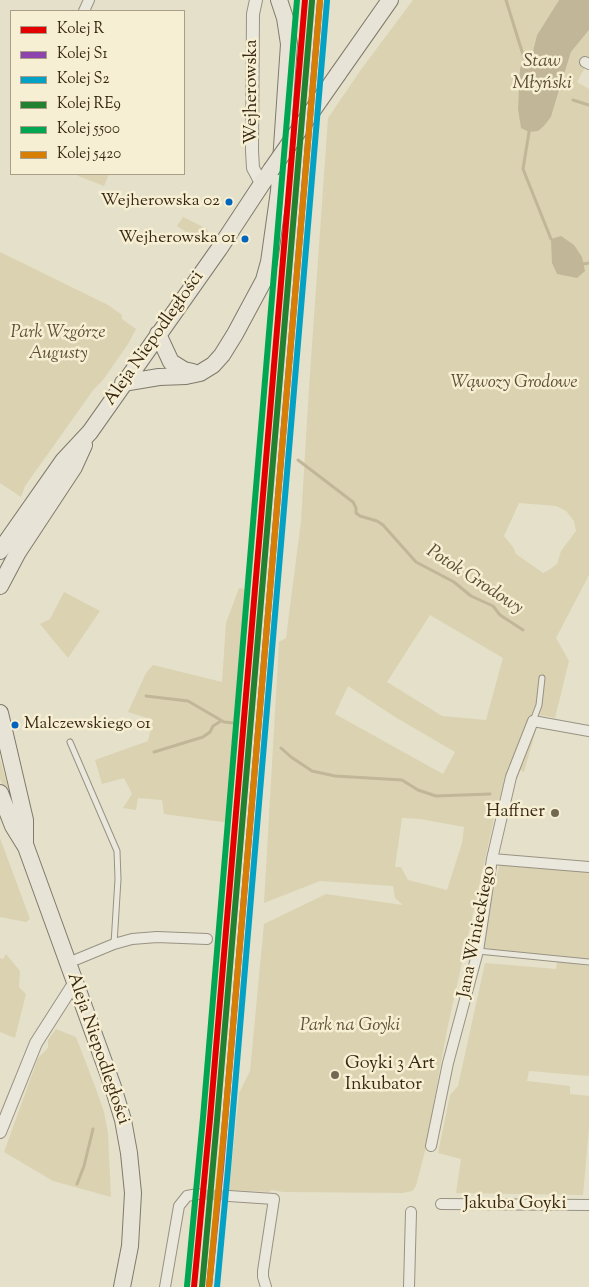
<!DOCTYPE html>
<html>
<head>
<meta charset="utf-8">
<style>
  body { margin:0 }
  #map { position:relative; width:589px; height:1287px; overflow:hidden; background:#e5e0c9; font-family:"Sorts Mill Goudy",serif }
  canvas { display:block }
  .legend { position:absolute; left:10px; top:10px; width:175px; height:165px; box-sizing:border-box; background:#f7efd3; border:1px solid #aa9f86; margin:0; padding:6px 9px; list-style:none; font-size:15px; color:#372713 }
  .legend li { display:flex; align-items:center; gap:10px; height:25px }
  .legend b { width:25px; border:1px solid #aa9f86 }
</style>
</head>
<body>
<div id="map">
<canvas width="589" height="1287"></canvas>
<ul class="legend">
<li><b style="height:6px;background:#e50000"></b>Kolej R</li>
<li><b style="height:6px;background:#8e44ad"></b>Kolej S1</li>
<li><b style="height:6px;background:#03a2c5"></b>Kolej S2</li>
<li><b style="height:6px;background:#238132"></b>Kolej RE9</li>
<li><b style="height:6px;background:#00a651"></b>Kolej 5500</li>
<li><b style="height:6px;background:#d77f04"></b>Kolej 5420</li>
</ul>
</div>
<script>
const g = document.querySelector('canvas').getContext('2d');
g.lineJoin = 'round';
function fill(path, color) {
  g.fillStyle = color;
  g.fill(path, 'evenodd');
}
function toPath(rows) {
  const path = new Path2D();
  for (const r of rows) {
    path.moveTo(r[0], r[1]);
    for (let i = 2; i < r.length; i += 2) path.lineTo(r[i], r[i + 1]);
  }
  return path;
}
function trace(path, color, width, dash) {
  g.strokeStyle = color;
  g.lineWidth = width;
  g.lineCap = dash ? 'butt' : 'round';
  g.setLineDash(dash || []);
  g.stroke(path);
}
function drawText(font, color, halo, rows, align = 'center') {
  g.font = font + ' "Sorts Mill Goudy",serif';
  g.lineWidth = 5;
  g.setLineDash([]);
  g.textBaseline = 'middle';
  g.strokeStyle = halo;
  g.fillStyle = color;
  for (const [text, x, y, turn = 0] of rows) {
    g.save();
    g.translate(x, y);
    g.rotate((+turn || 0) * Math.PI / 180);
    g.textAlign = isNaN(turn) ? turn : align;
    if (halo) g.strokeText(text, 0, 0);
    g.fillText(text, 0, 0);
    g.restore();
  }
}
fill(toPath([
  [413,0,559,0,537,35,533,51,544,126,551,117,559,93,571,52,589,30,589,60,577,82,589,89,589,575,556,638,569,661,555,718,540,715,524,772,509,765,494,819,447,1030,425,1151,416,1186,412,1191,403,1193,283,1192,272,1190,269,1192,229,1190,239,1093,250,1071,264,924,326,894,403,905,395,898,393,886,320,881,264,903,279,642,286,638,301,521,309,388,328,118,360,71],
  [519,503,556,506,566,511,574,521,576,531,561,551,557,564,549,570,543,573,516,554,513,547,504,536],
  [430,615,503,658,486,720,442,716,387,682],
  [348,686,395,717,455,752,443,774,335,714],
  [402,818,420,819,464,827,462,843,447,890,408,880,401,867,395,867],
  [78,174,109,174,104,186,78,176],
  [183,217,207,229,208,232,202,242,177,226],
  [0,252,108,305,122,315,122,319,136,329,128,344,103,380,94,389,25,486,21,497,0,483],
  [239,588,244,589,246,604,238,689,230,823,164,814,162,800,138,798,136,810,123,808,132,794,124,778,102,784,95,760,148,741,153,720,128,712,146,673,153,665,222,682,226,623],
  [64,592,100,611,68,658,40,624,50,619],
  [0,759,15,812,12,812,0,779],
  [0,838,30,919,26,922,0,917],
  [500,862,589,870,589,959,481,948],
  [6,954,20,971,19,987,26,994,15,1038,0,1032,0,958,3,959],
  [557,961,589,966,589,1076,529,1071,527,1081,570,1086,570,1094,589,1096,589,1128,583,1195,456,1193,461,1159,438,1153,450,1095,458,1086,485,963,556,969],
  [56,1029,76,1037,96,1089,104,1112,108,1133,111,1197,53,1181,4,1152,38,1058,48,1048,48,1040]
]), '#dbd2b2');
fill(toPath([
  [559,0,589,0,589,30,571,52,551,117,544,126,538,131,529,132,521,128,518,109,520,69,524,58,533,51,537,35],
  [561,236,574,245,582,257,585,271,577,278,557,274,552,263,551,239]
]), '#c1b798');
trace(toPath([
  [506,0,524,58,526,61],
  [573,100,589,105],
  [529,132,523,169,551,239],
  [583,264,589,263],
  [298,460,353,502,356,508,356,513,360,516,377,521,383,525,416,562,454,582,471,596,493,606,500,615,523,630],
  [146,696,188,701,224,722,234,723],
  [281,748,291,757,312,771,335,776,402,780,418,790,436,796,490,794],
  [154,752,203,737,210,732,213,726,221,721],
  [77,1184,84,1166,93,1129]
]), '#c1b798', 3);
trace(toPath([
  [198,1194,229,1196]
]), '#c2bba5', 10, [10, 5]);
const service = toPath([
  [533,721,539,705,542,678],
  [70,742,117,851,118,879,114,944],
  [478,951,589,962]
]);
const minor = toPath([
  [84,11,89,0],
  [585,62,589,64],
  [492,859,589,867],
  [68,963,114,944,132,939,157,937,207,939],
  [431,1146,448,1063,478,951,492,859,511,777,533,721,589,731],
  [229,1196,274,1199,263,1271,263,1277,266,1287],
  [441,1204,589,1205],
  [165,1287,179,1206,187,1196,198,1194],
  [409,1287,411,1212]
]);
const tertiary = toPath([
  [256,0,253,14,252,151,253,168,261,183],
  [0,1132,36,1043,75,982]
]);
const primary = toPath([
  [338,74,390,0],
  [158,334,171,362,184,370,193,372],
  [123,383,159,377,186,376,200,373,213,365,222,355,235,334,264,280,269,262,279,191,289,44,285,18,279,0],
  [0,551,63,461,90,432,219,249,271,170],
  [0,586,18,552,74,467,84,445],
  [0,713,25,820,25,845],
  [0,793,13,826,26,847,113,1087,123,1120,129,1153,133,1193,130,1246,122,1287]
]);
trace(service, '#989283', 7);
trace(minor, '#989283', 12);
trace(tertiary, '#989283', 14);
trace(primary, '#7f7a6c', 18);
trace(service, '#eae7dc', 5);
trace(minor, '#eae7dc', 10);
trace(tertiary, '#eae7dc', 12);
trace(primary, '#e7e3d6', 16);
const primaryBridge = toPath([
  [271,170,338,74]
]);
trace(primaryBridge, '#7f7a6c', 18, []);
trace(primaryBridge, '#e7e3d6', 16);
trace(toPath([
  [194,1287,210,1119,305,0]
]), '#e50000', 6);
trace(toPath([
  [209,1287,221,1168,320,0]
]), '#8e44ad', 6);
trace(toPath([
  [217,1287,228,1169,327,1]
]), '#03a2c5', 6);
trace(toPath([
  [202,1287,217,1120,312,1]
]), '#238132', 6);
trace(toPath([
  [187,1286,203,1118,297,0]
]), '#00a651', 6);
trace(toPath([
  [209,1287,225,1120,320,1]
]), '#d77f04', 6);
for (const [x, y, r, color] of [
  [229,202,4.5,"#0065bd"],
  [245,239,4.5,"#0065bd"],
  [15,725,4.5,"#0065bd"],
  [555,813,5,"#746853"],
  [335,1075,5,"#746853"]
]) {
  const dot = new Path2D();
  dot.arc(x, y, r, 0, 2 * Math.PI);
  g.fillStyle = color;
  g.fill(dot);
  trace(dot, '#f7efd3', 2);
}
drawText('17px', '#372713', '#f7efd3', [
  ["Wejherowska 02",220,202],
  ["Wejherowska 01",236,239],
  ["Malczewskiego 01",24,725,"left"]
], 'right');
drawText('18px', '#372713', '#f7efd3', [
  ["Wejherowska",253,92,-90],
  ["Aleja Niepodległości",155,339,-55],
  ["Jana Winieckiego",478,932,-79],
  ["Aleja Niepodległości",97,1049,71],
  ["Jakuba Goyki",515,1205]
]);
drawText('italic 18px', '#5e4f36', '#f7efd3', [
  ["Park Wzgórze",58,334],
  ["Augusty",58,355],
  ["Wąwozy Grodowe",514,384],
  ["Park na Goyki",350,1027]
]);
drawText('18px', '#372713', '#f7efd3', [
  ["Haffner",545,813],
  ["Goyki 3 Art",345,1065,"left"],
  ["Inkubator",345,1086,"left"]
], 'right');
drawText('italic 19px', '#5c4d35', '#f7efd3', [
  ["Staw",542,63],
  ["Młyński",542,85],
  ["Potok Grodowy",474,581,33]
]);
</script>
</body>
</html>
